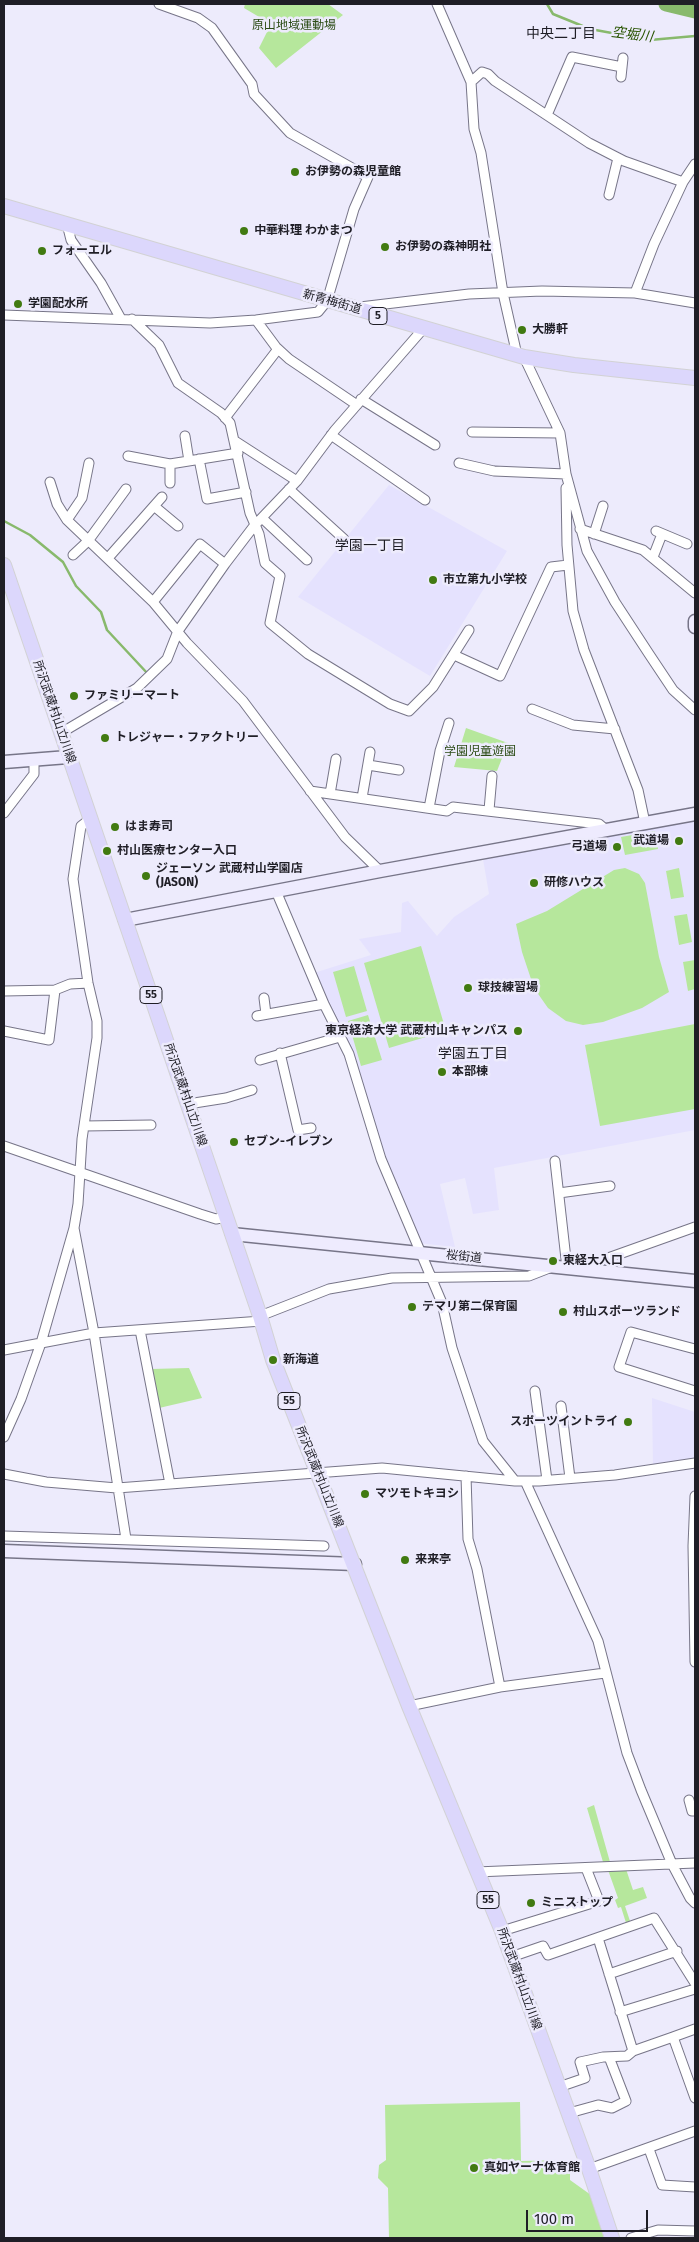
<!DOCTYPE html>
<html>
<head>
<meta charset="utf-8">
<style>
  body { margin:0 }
  #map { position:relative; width:699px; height:2242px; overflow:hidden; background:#edebfc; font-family:"Fira Sans",sans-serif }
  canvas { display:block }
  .frame { position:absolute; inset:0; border:5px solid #1f1e26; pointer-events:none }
  .scale { position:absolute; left:526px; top:2210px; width:122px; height:22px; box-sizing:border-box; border:2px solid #1f1e26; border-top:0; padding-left:6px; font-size:15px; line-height:18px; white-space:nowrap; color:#1f1e26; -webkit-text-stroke:4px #edebfc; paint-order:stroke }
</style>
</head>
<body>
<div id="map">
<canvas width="699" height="2242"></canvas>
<div class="frame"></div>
<div class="scale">100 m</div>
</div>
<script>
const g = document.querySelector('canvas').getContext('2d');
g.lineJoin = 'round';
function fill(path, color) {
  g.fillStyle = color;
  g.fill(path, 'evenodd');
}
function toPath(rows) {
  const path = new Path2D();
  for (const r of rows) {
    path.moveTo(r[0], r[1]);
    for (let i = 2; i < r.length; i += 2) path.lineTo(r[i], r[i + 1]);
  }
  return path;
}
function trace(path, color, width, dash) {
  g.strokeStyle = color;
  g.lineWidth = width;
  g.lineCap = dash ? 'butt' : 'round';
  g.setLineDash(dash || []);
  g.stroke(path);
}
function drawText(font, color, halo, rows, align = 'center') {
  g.font = font + ' "Fira Sans","Noto Sans JP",sans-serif';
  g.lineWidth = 5;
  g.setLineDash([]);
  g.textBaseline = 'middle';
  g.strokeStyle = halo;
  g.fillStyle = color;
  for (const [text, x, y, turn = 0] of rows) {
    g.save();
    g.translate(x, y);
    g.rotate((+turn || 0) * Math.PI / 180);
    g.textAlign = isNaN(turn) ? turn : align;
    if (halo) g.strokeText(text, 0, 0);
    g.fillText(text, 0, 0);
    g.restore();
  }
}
fill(toPath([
  [389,485,507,551,430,676,298,597],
  [695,821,695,1130,494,1168,499,1210,473,1214,465,1178,440,1184,455,1247,418,1243,314,973,371,955,359,939,401,932,402,903,408,901,437,936,454,917,489,894,483,859],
  [652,1398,695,1412,695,1461,653,1467]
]), '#e5e2fe');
fill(toPath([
  [245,4,328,4,343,15,276,68,259,48,271,24,244,8],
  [466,728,508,743,497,771,454,767],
  [655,831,658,849,625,855,621,837],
  [625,868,639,874,645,883,659,957,669,992,642,1008,603,1022,583,1025,566,1021,548,1008,534,988,522,952,516,924,547,911,614,870],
  [679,868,684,897,671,899,666,871],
  [687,914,692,942,679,945,674,916],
  [421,946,446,1031,389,1048,364,963],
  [695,960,695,989,688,991,683,962],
  [354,966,367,1011,346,1017,333,972],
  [368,1015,382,1060,361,1066,348,1021],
  [695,1024,695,1109,600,1126,585,1045],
  [189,1368,202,1398,159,1408,151,1369],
  [594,1805,610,1862,603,1862,587,1808],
  [626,1869,633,1890,643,1887,647,1898,625,1906,631,1924,627,1926,621,1907,618,1908,615,1900,618,1898,608,1870],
  [520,2102,521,2161,570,2160,570,2180,591,2195,604,2238,389,2238,388,2188,378,2178,379,2165,386,2160,385,2105]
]), '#b6e79c');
trace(toPath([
  [547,4,553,14,590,29,650,40,695,36],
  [4,521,30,535,63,562,76,586,101,612,107,630,148,674]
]), '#88b96c', 2.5);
trace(toPath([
  [666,4,695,11]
]), '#88b96c', 15);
const street = toPath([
  [437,4,471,82,474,129,481,153,503,293,517,355],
  [621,77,623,58],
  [471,82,482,72,488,74,495,81,589,143,624,161,683,182],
  [547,115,572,57,622,67],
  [609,195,618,158],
  [67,224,71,240,101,283,121,319],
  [635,293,654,244,683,182,695,164],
  [360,307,469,294,542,291,635,293,695,303],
  [4,315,210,323,256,320,318,312,327,301,354,209,368,177,290,133,254,94,252,84,212,28,198,18,159,4],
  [132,319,159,345,178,383,221,413,230,423,250,513,259,534,265,563,280,576,270,623,308,654,390,704,409,711,433,687,469,630],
  [256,320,276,347,289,359,357,405],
  [524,357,560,433,566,474,587,551,615,602,649,654,673,690,695,710],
  [361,399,435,445],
  [225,418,278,349],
  [472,432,560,433],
  [331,435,425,500],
  [185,436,189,461],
  [235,441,297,481],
  [128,456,170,464,238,453],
  [199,459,207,499,246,492],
  [459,463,494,471,566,474],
  [170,464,170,483],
  [50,482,57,504,67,520,153,602,187,643,243,701,345,837,380,871],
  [566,488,567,545,573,611,584,650,638,790,645,823],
  [289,489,344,539],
  [154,506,162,497],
  [262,518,307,560],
  [67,520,82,498,89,463],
  [580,529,643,550,695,593],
  [656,531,687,544],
  [594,534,603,506],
  [73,555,88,541,126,489],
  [653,557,662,534],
  [108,558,154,506,178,526],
  [153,602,200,544,225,564],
  [454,655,500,676,551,567,568,565],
  [532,709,573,725,615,729],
  [61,733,137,688,167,659,178,631,225,564,254,526,297,481,335,430,423,329],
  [368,765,399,770],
  [310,791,447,811,453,807,599,824,606,830],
  [330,794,336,759],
  [362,798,370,752],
  [429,808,440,751,449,723],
  [489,810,492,776],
  [4,813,34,774,34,761],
  [276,891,324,1004,349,1054,381,1159,442,1303,452,1348,483,1441,515,1481],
  [4,991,55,990],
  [264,998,266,1014],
  [257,1016,324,1004],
  [4,1031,49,1040,55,990,70,984,88,983],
  [280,1053,298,1130,311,1128],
  [260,1060,340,1037],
  [188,1104,226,1098,252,1090],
  [84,1126,151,1125],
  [4,1146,200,1214,216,1219,226,1217],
  [555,1161,567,1268],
  [559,1193,610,1186],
  [74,1228,94,1333,126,1539],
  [580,1268,695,1227],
  [260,1316,329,1289,392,1278,529,1276,552,1267],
  [140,1330,170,1484],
  [695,1349,631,1332,619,1367,695,1391],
  [4,1350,94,1333,262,1321],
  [535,1391,547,1480],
  [561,1406,570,1478],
  [4,1437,21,1399,41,1343,74,1228,78,1204,82,1139,97,1038,97,1021,88,983,73,879,81,826,90,819],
  [4,1474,46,1482,117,1488,382,1468,515,1481,539,1481,615,1475,695,1463],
  [466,1476,468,1539,477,1569,500,1687],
  [525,1481,598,1641,627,1753,641,1790,672,1864,690,1898,695,1903],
  [695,1496,693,1546,695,1662],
  [4,1536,324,1546],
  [409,1706,500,1687,605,1673],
  [689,1800,692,1811,695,1811],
  [476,1872,695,1863],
  [502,1931,599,1901,586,1868],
  [598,1938,633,2051,673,2037],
  [511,1957,543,1946,548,1955,654,1918,695,1983],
  [609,1974,677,1951],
  [620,2012,695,1989],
  [695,2029,673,2037,695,2098],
  [559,2087,585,2078,580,2062,603,2057,627,2056,633,2051],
  [569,2113,598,2105,612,2108,626,2101,609,2057],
  [649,2149,662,2185,695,2187],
  [589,2169,695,2131],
  [631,2238,658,2230,695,2231]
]);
const secondary = toPath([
  [695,621,695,627],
  [4,762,68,757],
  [125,920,380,871,695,814],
  [232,1234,695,1281],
  [4,1551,355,1564]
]);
const primary = toPath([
  [4,206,524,357,574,365,695,378],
  [4,565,260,1316,273,1360,409,1706,502,1931,589,2169,612,2238]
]);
trace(street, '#777588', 11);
trace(secondary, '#777588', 15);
trace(primary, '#d2d2d4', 16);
trace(street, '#fff', 9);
trace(secondary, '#eeebfe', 12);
trace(primary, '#dcd7fc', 14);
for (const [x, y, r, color] of [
  [295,172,5,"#417a11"],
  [244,231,5,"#417a11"],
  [385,247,5,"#417a11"],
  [42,251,5,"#417a11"],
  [18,304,5,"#417a11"],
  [522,330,5,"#417a11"],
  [433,580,5,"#417a11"],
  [74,696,5,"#417a11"],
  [105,738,5,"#417a11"],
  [115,827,5,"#417a11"],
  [679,841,5,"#417a11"],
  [617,847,5,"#417a11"],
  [107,851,5,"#417a11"],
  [146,876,5,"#417a11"],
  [534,883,5,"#417a11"],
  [468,988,5,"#417a11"],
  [518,1031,5,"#417a11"],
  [442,1072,5,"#417a11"],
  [234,1142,5,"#417a11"],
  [553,1261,5,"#417a11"],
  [412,1307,5,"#417a11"],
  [563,1312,5,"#417a11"],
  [273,1360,5,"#417a11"],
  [628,1422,5,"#417a11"],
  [365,1494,5,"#417a11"],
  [405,1560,5,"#417a11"],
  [531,1903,5,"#417a11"],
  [474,2168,5,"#417a11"]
]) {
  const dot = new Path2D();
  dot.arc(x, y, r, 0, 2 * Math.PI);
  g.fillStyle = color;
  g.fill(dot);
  trace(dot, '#edebfc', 2);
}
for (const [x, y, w] of [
  [378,316,18],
  [151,995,22],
  [289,1401,22],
  [488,1900,22]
]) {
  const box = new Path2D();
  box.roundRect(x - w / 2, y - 8.5, w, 17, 4);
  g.fillStyle = '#edebfc';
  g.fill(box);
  trace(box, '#1f1e26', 1);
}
drawText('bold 11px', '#1f1e26', null, [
  ["5",378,316],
  ["55",151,995],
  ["55",289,1401],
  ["55",488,1900]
]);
drawText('12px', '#2b4b15', '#edebfc', [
  ["原山地域運動場",294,26],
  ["学園児童遊園",480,752]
]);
drawText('bold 12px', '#1f1e26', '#edebfc', [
  ["お伊勢の森児童館",305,172],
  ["中華料理 わかまつ",254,231],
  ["お伊勢の森神明社",395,247],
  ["フォーエル",52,251],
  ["学園配水所",28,304],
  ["大勝軒",532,330],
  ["市立第九小学校",443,580],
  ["ファミリーマート",84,696],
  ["トレジャー・ファクトリー",115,738],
  ["はま寿司",125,827],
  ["武道場",669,841,"right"],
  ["弓道場",607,847,"right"],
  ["村山医療センター入口",117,851],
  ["ジェーソン 武蔵村山学園店",156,869],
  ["(JASON)",156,883],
  ["研修ハウス",544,883],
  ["球技練習場",478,988],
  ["東京経済大学 武蔵村山キャンパス",508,1031,"right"],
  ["本部棟",452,1072],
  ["セブン-イレブン",244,1142],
  ["東経大入口",563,1261],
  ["テマリ第二保育園",422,1307],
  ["村山スポーツランド",573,1312],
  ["新海道",283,1360],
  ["スポーツイントライ",618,1422,"right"],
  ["マツモトキヨシ",375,1494],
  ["来来亭",415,1560],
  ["ミニストップ",541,1903],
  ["真如ヤーナ体育館",484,2168]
], 'left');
drawText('12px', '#1f1e26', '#edebfc', [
  ["新青梅街道",332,302,16],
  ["所沢武蔵村山立川線",54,712,71],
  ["所沢武蔵村山立川線",185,1095,71],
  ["桜街道",464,1257,6],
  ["所沢武蔵村山立川線",319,1477,68],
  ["所沢武蔵村山立川線",519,1979,70]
]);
drawText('14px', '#1f1e26', '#edebfc', [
  ["中央二丁目",561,34],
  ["学園一丁目",370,546],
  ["学園五丁目",473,1054]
]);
drawText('italic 14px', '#285400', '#edebfc', [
  ["空堀川",632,35,7]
]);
</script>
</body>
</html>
